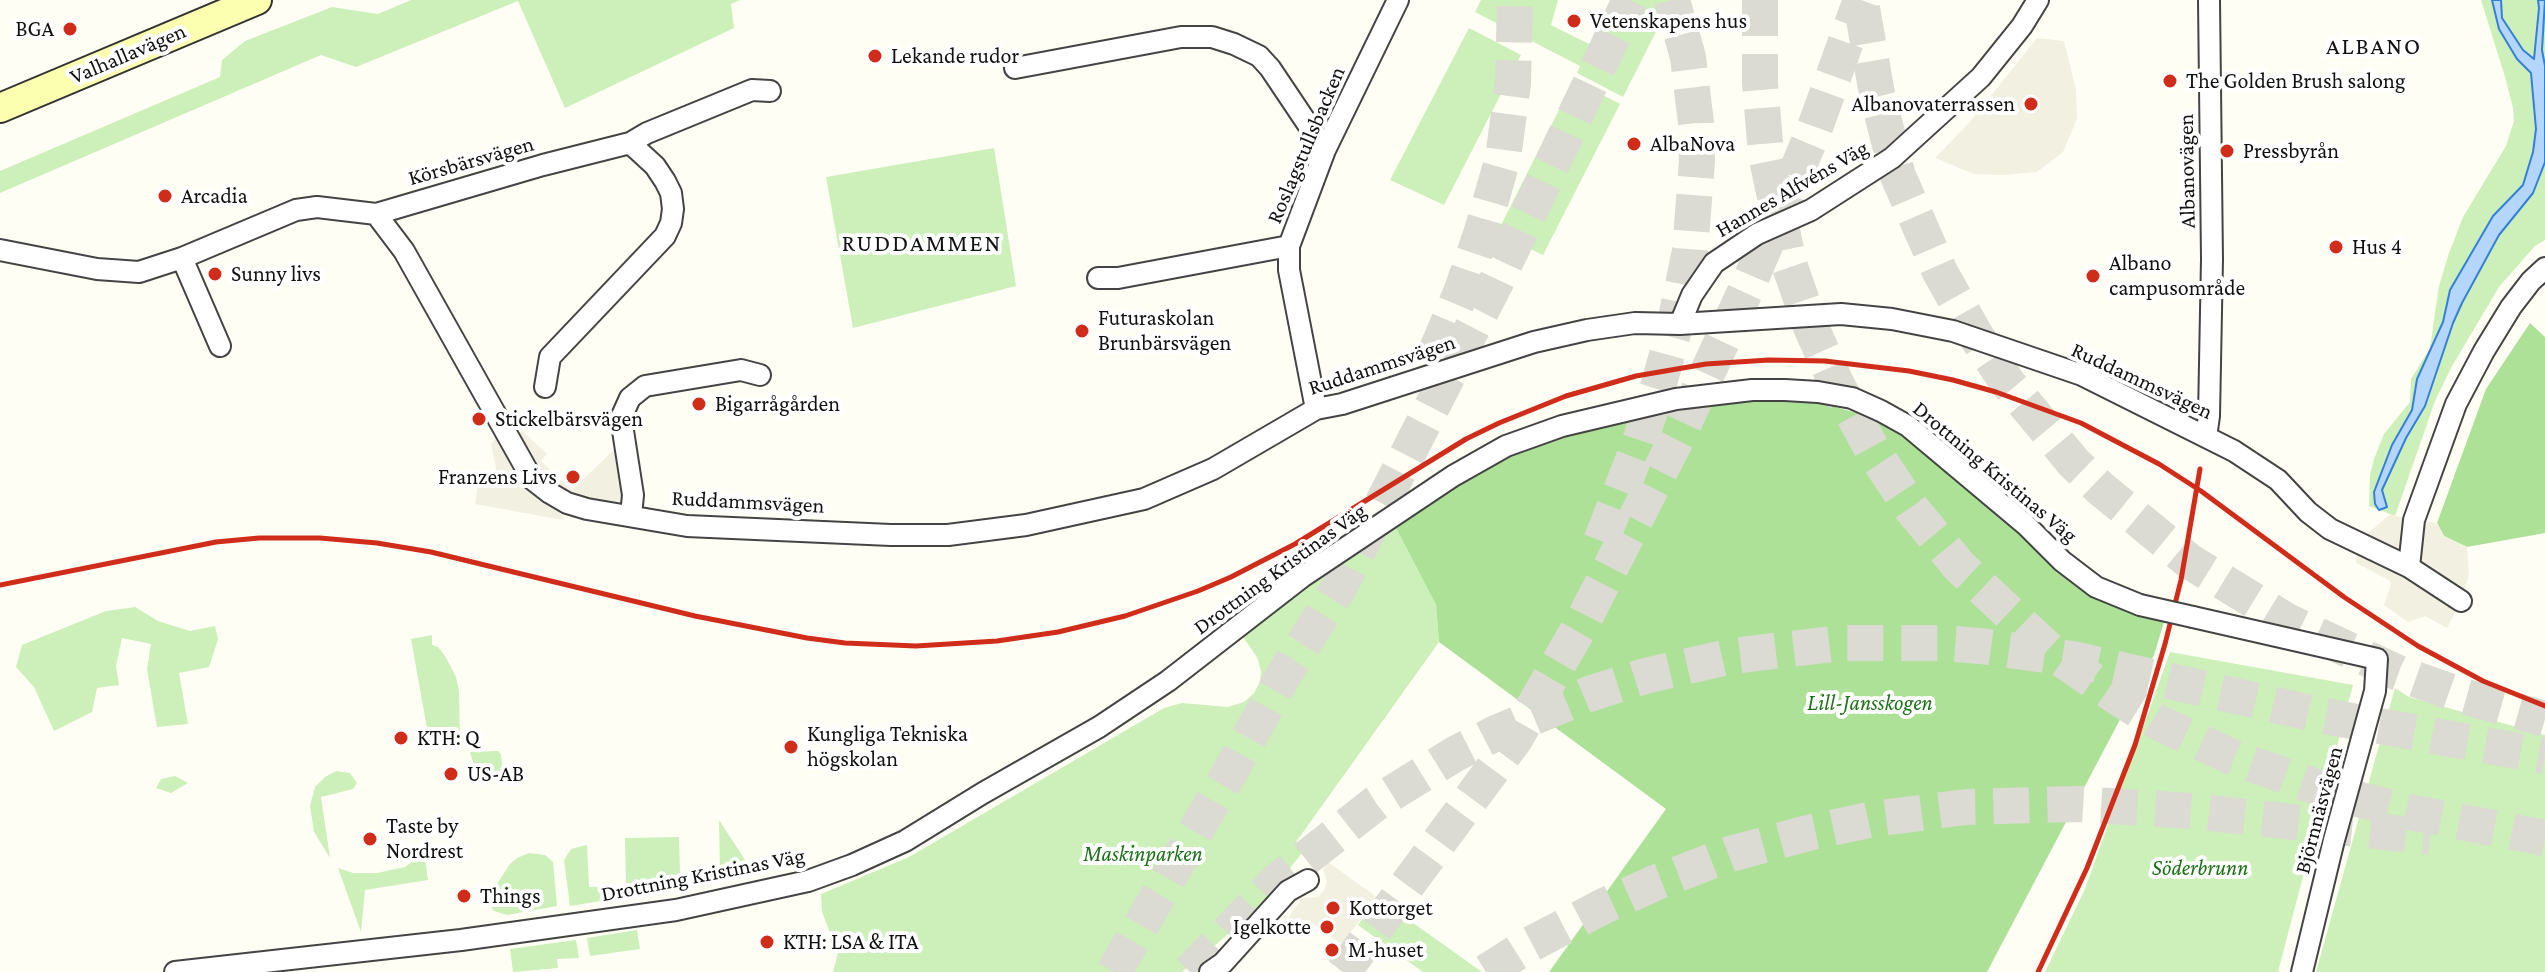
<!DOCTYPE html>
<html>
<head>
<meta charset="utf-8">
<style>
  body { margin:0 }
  canvas { display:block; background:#fffef5 }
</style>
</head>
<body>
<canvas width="2545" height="972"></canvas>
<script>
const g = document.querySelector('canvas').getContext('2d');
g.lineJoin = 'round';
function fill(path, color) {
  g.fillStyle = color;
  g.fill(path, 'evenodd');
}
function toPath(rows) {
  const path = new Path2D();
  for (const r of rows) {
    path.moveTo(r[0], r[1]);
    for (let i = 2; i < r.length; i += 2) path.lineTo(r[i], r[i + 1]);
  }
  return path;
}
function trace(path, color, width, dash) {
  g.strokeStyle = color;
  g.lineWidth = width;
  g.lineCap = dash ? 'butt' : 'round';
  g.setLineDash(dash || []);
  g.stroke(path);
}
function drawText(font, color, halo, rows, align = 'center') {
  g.font = font + ' "Crimson Pro",serif';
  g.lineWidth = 8;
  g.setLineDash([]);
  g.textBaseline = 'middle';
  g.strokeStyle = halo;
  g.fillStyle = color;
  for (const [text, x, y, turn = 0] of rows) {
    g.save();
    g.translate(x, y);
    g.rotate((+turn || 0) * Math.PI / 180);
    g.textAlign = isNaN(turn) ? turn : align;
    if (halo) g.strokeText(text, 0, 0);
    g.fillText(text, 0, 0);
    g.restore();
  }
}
fill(toPath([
  [411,0,740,0,731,4,734,28,565,108,518,1,356,67,321,55,0,193,0,171,220,77,222,60,245,41,332,7,378,14],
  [1481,0,1558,0,1551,25,1591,45,1614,0,1672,0,1623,97,1577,73,1580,66,1475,12],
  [2481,0,2545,0,2545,240,2535,246,2499,287,2451,368,2435,401,2395,516,2369,506,2370,475,2374,459,2384,434,2410,402,2411,379,2430,348,2439,286,2449,253,2463,217,2506,146,2514,121,2513,108,2505,77],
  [1469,28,1521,55,1444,205,1390,180],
  [1574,80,1620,104,1543,255,1497,233],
  [994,148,1016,286,853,328,826,177],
  [1395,526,1436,605,1439,642,1296,842,1305,849,1261,905,1211,949,1182,972,833,972,838,953,822,912,821,894,909,857,1164,708,1182,703,1228,707,1244,702,1254,693,1260,682,1261,671,1257,657,1243,637,1315,580],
  [135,607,158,621,190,631,215,626,218,639,209,667,179,673,188,724,157,727,147,669,151,644,122,638,116,666,119,685,97,688,92,712,54,731,34,687,16,667,22,645,106,611],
  [432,635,432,645,438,647,445,656,456,677,459,691,460,740,458,745,452,748,446,731,428,734,411,639],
  [2170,652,2353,685,2278,972,2045,972,2085,889],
  [2395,688,2409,697,2545,735,2545,972,2316,972],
  [498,751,501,754,502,765,500,773,491,779,483,779,477,775,470,752],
  [336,771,350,773,357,783,353,789,321,797,330,858,314,832,310,806,315,787,325,777],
  [175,776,188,783,171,793,156,788,161,779],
  [719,820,751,869,720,872,720,876,712,877,712,883,570,906,564,860,571,849,587,845,589,887,626,886,625,838,679,837,680,873,720,872],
  [424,853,428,880,365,890,361,932,338,868,353,873,377,873,405,867],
  [529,853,545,855,553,862,557,906,507,915,494,911,488,902,489,896,510,864,517,858],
  [1378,898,1482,972,1423,972,1358,925],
  [637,930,640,949,590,956,587,938],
  [576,940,579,958,557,959,558,968,513,972,510,949]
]), '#cdefb9');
fill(toPath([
  [2530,323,2545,337,2545,533,2467,547,2444,536,2437,523,2486,389],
  [1760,398,1812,401,1873,417,1909,438,2143,615,2164,622,2154,655,1987,972,1549,972,1666,809,1439,642,1436,605,1395,526,1489,465,1541,442,1615,420,1689,405]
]), '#ade197');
fill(toPath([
  [2037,38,2064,41,2076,90,2077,119,2063,152,2037,172,2003,175,1974,174,1935,158,1969,123],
  [522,431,547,454,541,461,572,490,621,443,629,498,620,508,605,508,553,489,539,474,516,435],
  [497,437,542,499,563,516,563,520,475,504,478,484,493,481,496,468,491,444],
  [2389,515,2437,523,2444,536,2467,547,2469,575,2461,601,2447,628,2425,616,2408,622,2384,605,2391,584,2389,580,2356,563,2358,542],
  [1328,862,1378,898,1341,944,1311,922,1304,929,1288,918,1302,898,1317,897,1324,891,1327,881,1323,870]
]), '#f2f0e1');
const water = toPath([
  [2492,0,2501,0,2502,18,2523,50,2534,59,2539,8,2538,0,2545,0,2542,50,2545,66,2545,162,2533,193,2499,235,2462,303,2453,323,2425,406,2406,438,2382,490,2387,507,2379,510,2375,504,2374,492,2392,445,2412,410,2417,379,2443,322,2450,290,2493,216,2523,185,2533,152,2536,129,2531,73,2517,59,2499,29,2492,0]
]);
fill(water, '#b4d6fc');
trace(water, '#347fda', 2);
trace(toPath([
  [1760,0,1760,83,1766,154,1789,264,1811,327,1836,383,1872,449,1911,508,1960,567,2051,652,2120,699,2159,723,2234,758,2337,794,2409,812,2545,838],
  [1862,8,1877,94,1898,176,1940,272,1976,336,2007,382,2074,463,2100,488,2189,561,2287,621,2398,673,2463,696,2545,719],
  [1435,354,1462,290,1482,231,1503,158,1513,83,1515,0],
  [1601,541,1637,450,1658,387,1672,337,1690,251,1697,161,1696,123,1688,57,1672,0],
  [1114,972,1234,765,1282,678,1340,586,1497,280,1630,0],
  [1190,972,1278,880,1376,803,1455,754,1498,732,1589,694,1645,676,1732,656,1840,643,1943,643,1981,646,2073,659,2319,715,2545,756],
  [1343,972,1515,739,1582,623,1677,438,1750,281,1814,130,1861,0],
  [1486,972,1529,945,1604,906,1657,882,1730,854,1808,833,1874,819,1966,807,2078,804,2192,811,2430,837]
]), '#dbdad3', 36, [36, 18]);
const minor = toPath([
  [1015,68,1181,37,1212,37,1234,44,1259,56,1270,68,1325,150],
  [376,214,404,251,532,479,550,493,567,503,587,509,687,526,891,535,948,535,1026,525,1144,499,1213,469,1316,409,1342,404,1534,342,1587,330,1635,323,1680,324,1841,314,1892,319,1953,331,2082,375,2234,451,2278,480,2308,512,2330,529,2409,567,2461,601],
  [0,250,97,269,139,272,182,258,296,210,317,207,376,214,543,165,630,143,647,133,752,90,770,91],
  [182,258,220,346],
  [1098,278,1118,278,1289,246],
  [1680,324,1692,295,1714,263,1757,234,1811,210,1892,158,1981,77,2022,26,2038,0],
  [545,387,550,357,665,236,671,223,673,209,671,193,665,181,655,166,630,143],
  [1316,409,1289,270,1289,246,1325,150,1398,0],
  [2206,437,2209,416,2212,259,2209,0],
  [631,516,633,495,621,418,630,398,645,386,741,370,760,375],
  [2409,567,2414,520,2456,404,2484,351,2511,307,2531,281,2545,268],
  [2193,617,2377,659,2375,691,2334,840,2302,972],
  [175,972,461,940,676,910,808,881,852,865,905,841,983,793,1099,727,1168,681,1302,577,1453,476,1506,446,1562,426,1676,399,1752,390,1785,390,1818,392,1852,398,1881,411,1908,426,2026,525,2062,561,2096,587,2140,605],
  [1210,972,1223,963,1288,891,1308,880]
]);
const secondary = toPath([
  [0,108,257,0]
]);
trace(minor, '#444', 24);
trace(secondary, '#333', 32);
trace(minor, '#fff', 20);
trace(secondary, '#fcffb0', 28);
trace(toPath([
  [0,585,216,542,259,538,320,538,377,543,431,552,695,616,807,638,845,643,916,646,997,641,1058,632,1125,616,1198,591,1231,577,1295,544,1466,439,1499,423,1566,396,1636,376,1706,364,1769,360,1825,361,1909,371,1953,380,1996,392,2081,423,2159,464,2201,491,2344,597,2418,646,2483,681,2545,706],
  [2038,972,2087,868,2135,745,2165,644,2181,580,2200,469]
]), '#d02c1a', 5);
const minorBridge = toPath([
  [2140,605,2193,617]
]);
trace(minorBridge, '#444', 24, []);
trace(minorBridge, '#fff', 20);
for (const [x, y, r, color] of [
  [1574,21,8,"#d02c1a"],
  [70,29,8,"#d02c1a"],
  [875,56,8,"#d02c1a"],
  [2170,81,8,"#d02c1a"],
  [2031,104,8,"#d02c1a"],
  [1634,144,8,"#d02c1a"],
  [2227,151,8,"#d02c1a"],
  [165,196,8,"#d02c1a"],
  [2336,247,8,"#d02c1a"],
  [215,274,8,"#d02c1a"],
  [2093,276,8,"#d02c1a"],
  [1082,331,8,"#d02c1a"],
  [699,404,8,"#d02c1a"],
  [479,419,8,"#d02c1a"],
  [573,477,8,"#d02c1a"],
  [401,738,8,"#d02c1a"],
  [791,747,8,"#d02c1a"],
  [451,774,8,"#d02c1a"],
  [370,839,8,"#d02c1a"],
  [464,896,8,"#d02c1a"],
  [1333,908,8,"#d02c1a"],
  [1327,927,8,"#d02c1a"],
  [767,942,8,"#d02c1a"],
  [1332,950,8,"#d02c1a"]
]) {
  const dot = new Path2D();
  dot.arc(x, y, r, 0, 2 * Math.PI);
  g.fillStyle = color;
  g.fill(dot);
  trace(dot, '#fff', 3);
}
drawText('22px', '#111', '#fff', [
  ["Vetenskapens hus",1590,21],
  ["BGA",54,29,"right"],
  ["Lekande rudor",891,56],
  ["The Golden Brush salong",2186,81],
  ["Albanovaterrassen",2015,104,"right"],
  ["AlbaNova",1650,144],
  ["Pressbyrån",2243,151],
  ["Arcadia",181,196],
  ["Hus 4",2352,247],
  ["Albano",2109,263],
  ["campusområde",2109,288],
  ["Sunny livs",231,274],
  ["Futuraskolan",1098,318],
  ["Brunbärsvägen",1098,343],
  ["Bigarrågården",715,404],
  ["Stickelbärsvägen",495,419],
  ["Franzens Livs",557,477,"right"],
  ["Kungliga Tekniska",807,734],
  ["högskolan",807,759],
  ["KTH: Q",417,738],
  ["US-AB",467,774],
  ["Taste by",386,826],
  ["Nordrest",386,851],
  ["Things",480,896],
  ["Kottorget",1349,908],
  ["Igelkotte",1311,927,"right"],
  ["KTH: LSA & ITA",783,942],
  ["M-huset",1348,950]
], 'left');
drawText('22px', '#111', '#fff', [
  ["Valhallavägen",128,54,-23],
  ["Roslagstullsbacken",1306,145,-67],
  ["Körsbärsvägen",471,161,-16],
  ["Albanovägen",2187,171,-91],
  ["Hannes Alfvéns Väg",1792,189,-30],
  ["Ruddammsvägen",1382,365,-18],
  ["Ruddammsvägen",2142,381,25],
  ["Drottning Kristinas Väg",1995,472,40],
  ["Ruddammsvägen",748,502,3],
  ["Drottning Kristinas Väg",1280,569,-36],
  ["Björnnäsvägen",2319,810,-75],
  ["Drottning Kristinas Väg",703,875,-11]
]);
drawText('italic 22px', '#1e7119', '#fff', [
  ["Lill-Jansskogen",1870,703],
  ["Maskinparken",1143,854],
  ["Söderbrunn",2200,868]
]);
g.letterSpacing = '2px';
drawText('24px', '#111', '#fff', [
  ["ALBANO",2374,47],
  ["RUDDAMMEN",922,244]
]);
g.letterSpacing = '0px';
</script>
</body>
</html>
